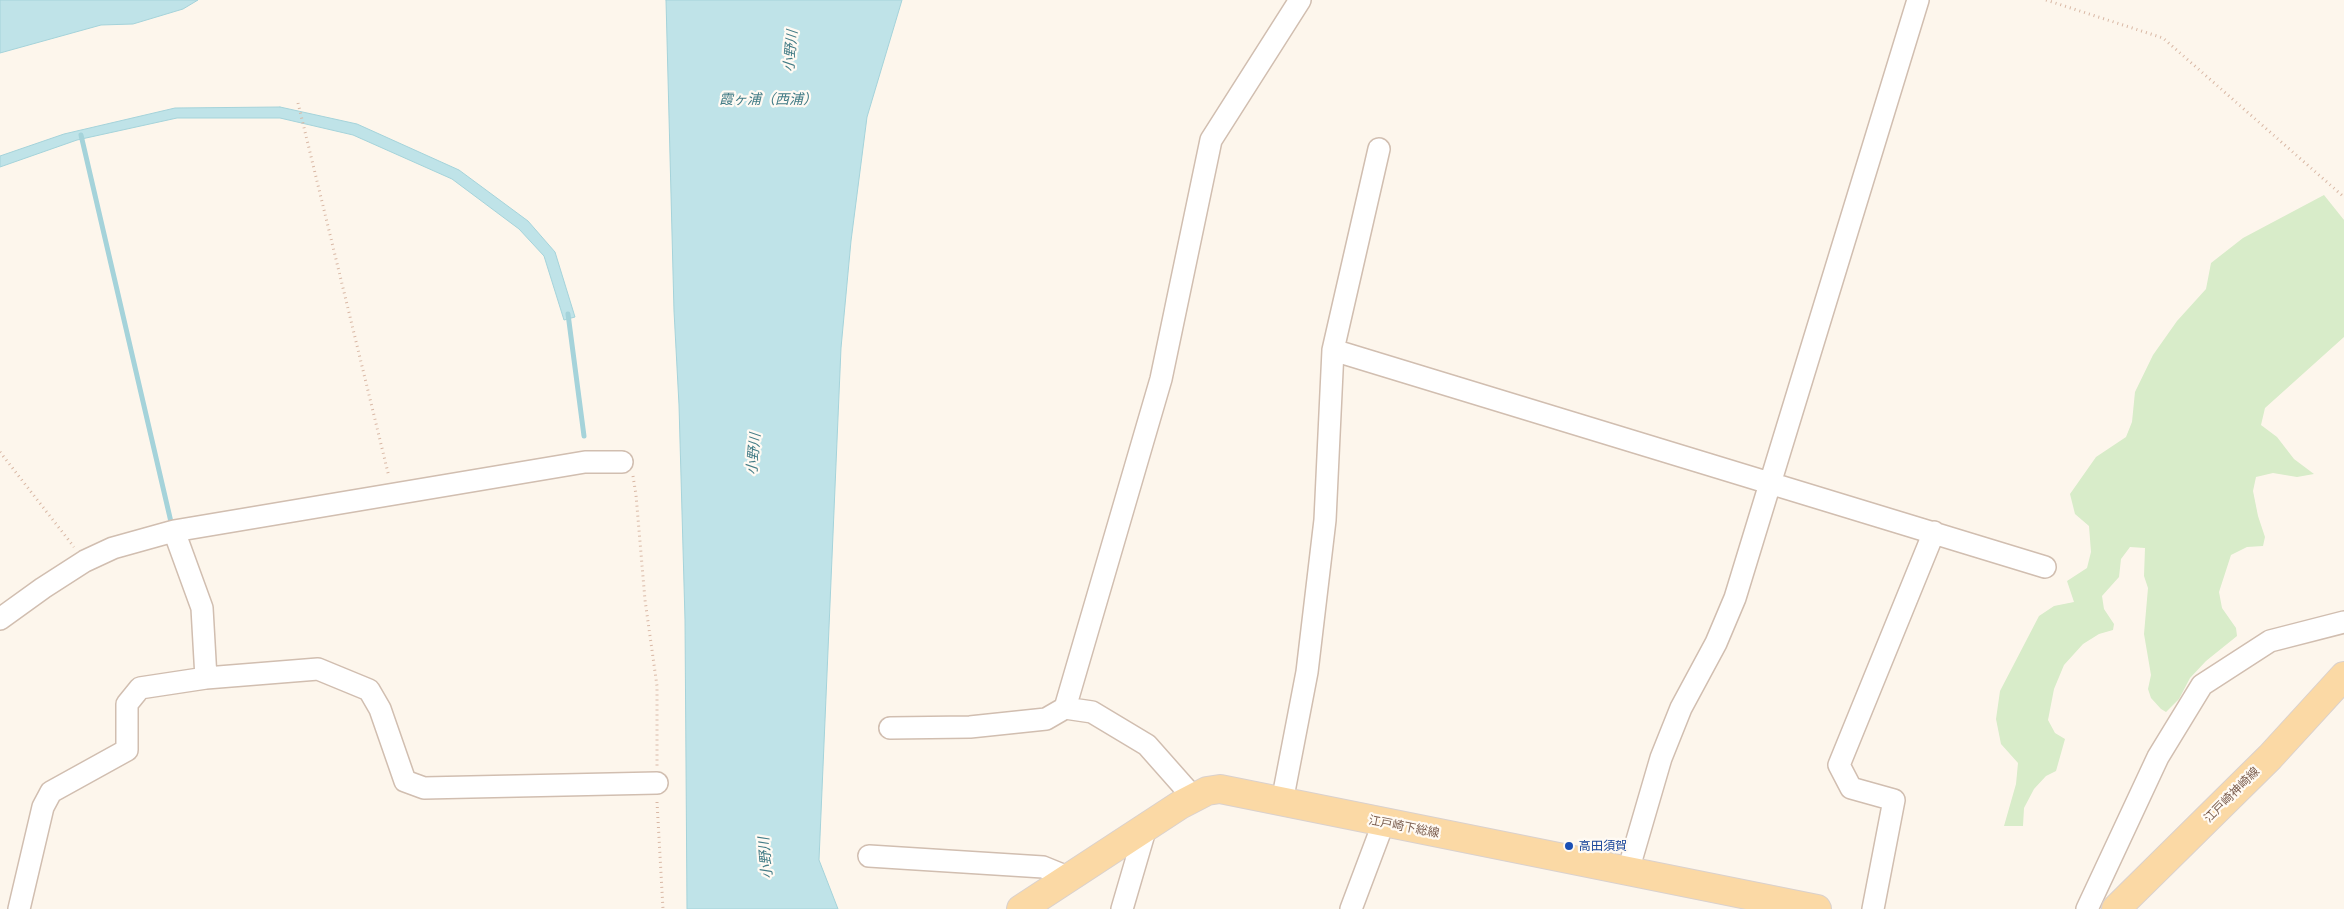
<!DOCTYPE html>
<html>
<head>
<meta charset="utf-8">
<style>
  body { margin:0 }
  canvas { display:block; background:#fdf6ec }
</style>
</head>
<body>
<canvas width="2344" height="909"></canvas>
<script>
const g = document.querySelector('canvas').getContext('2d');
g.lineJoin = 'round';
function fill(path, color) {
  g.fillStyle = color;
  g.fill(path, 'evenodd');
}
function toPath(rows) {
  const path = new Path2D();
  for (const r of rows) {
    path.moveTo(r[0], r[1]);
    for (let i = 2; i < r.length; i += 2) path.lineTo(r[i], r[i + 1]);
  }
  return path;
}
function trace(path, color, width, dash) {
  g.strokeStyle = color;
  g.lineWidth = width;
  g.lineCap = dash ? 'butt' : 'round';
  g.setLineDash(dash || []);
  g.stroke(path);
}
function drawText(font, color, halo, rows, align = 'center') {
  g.font = font + ' Raleway,"Noto Sans JP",sans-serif';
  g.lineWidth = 4.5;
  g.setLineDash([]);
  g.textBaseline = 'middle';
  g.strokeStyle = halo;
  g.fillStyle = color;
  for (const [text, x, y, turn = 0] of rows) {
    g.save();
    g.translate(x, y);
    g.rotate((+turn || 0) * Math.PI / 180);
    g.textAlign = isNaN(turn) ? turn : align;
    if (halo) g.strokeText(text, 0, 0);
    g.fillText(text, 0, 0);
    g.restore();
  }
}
fill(toPath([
  [2324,195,2344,220,2344,337,2265,408,2261,425,2277,437,2294,459,2314,474,2297,477,2273,473,2256,477,2253,491,2258,516,2265,537,2263,546,2247,547,2231,555,2219,592,2222,608,2236,628,2237,636,2206,661,2190,678,2179,699,2166,712,2161,709,2151,698,2148,689,2151,675,2144,634,2148,588,2144,576,2145,548,2130,547,2121,559,2119,577,2102,596,2104,609,2114,624,2113,630,2099,634,2083,644,2064,665,2054,689,2048,720,2055,733,2065,739,2056,771,2046,776,2034,789,2024,808,2023,826,2004,826,2016,784,2018,763,2001,744,1996,719,2000,691,2039,616,2054,606,2074,602,2067,581,2087,568,2091,552,2089,526,2075,514,2070,494,2096,457,2126,437,2132,422,2135,392,2153,355,2177,321,2206,289,2211,263,2243,238]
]), '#d8ecc9');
const water = toPath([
  [0,0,198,0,183,9,133,24,101,25,0,53,0,0],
  [666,0,902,0,867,117,851,241,841,348,819,860,838,909,687,909,685,620,679,405,674,311,666,0],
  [280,107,357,124,459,170,528,221,555,252,575,317,564,320,544,256,519,229,452,179,353,135,280,118,177,118,77,140,0,167,0,156,64,134,175,108,280,107]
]);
fill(water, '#bfe3e8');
trace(water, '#a5d3da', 1);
trace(toPath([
  [81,135,171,522],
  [568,314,584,436]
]), '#a5d3da', 5);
const minor = toPath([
  [1333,350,2045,567],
  [174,531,202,608,206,678],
  [0,619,43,588,85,561,113,548,174,531,585,462,622,462],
  [1065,708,1161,379,1211,140,1300,0],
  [890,728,970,727,1046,719,1065,708,1092,712,1147,745,1193,797],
  [1282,802,1307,672,1325,520,1333,350,1379,149],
  [869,856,1043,867,1070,878],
  [1628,871,1661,758,1681,708,1716,643,1735,598,1918,0],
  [19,909,43,807,51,792,127,750,127,704,140,688,206,678,318,669,369,690,380,709,405,781,424,788,657,783],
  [1122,909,1146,827],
  [1351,909,1383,824],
  [1873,909,1894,800,1851,788,1839,765,1934,532],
  [2087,909,2158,757,2202,685,2270,641,2344,622]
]);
const major = toPath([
  [1021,909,1180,805,1207,791,1220,789,1817,909],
  [2116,909,2270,757,2344,676]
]);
trace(minor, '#d1beb0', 24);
trace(major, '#dad1cd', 30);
trace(toPath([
  [2046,0,2163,38,2344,197],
  [298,103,389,477],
  [0,452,74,547],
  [633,476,636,495,645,600,657,686,657,766],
  [657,802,663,909]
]), '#d9b8a5', 3, [1, 4]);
trace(minor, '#fff', 21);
trace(major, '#fbd9a5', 28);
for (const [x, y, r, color] of [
  [1569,846,5,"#1a4fb4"]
]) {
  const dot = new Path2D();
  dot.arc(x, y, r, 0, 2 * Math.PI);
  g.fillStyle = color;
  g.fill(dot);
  trace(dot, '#fffaf3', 2);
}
drawText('12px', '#7a5c4d', '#fffaf3', [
  ["江戸崎神崎線",2232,795,-45],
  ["江戸崎下総線",1404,827,11]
]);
drawText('12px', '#164399', '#fffaf3', [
  ["高田須賀",1579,846]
], 'left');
drawText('italic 14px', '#437c86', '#fffaf3', [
  ["小野川",791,51,-85],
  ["霞ヶ浦（西浦）",768,100],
  ["小野川",754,454,-85],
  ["小野川",766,858,-95]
]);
</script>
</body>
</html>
